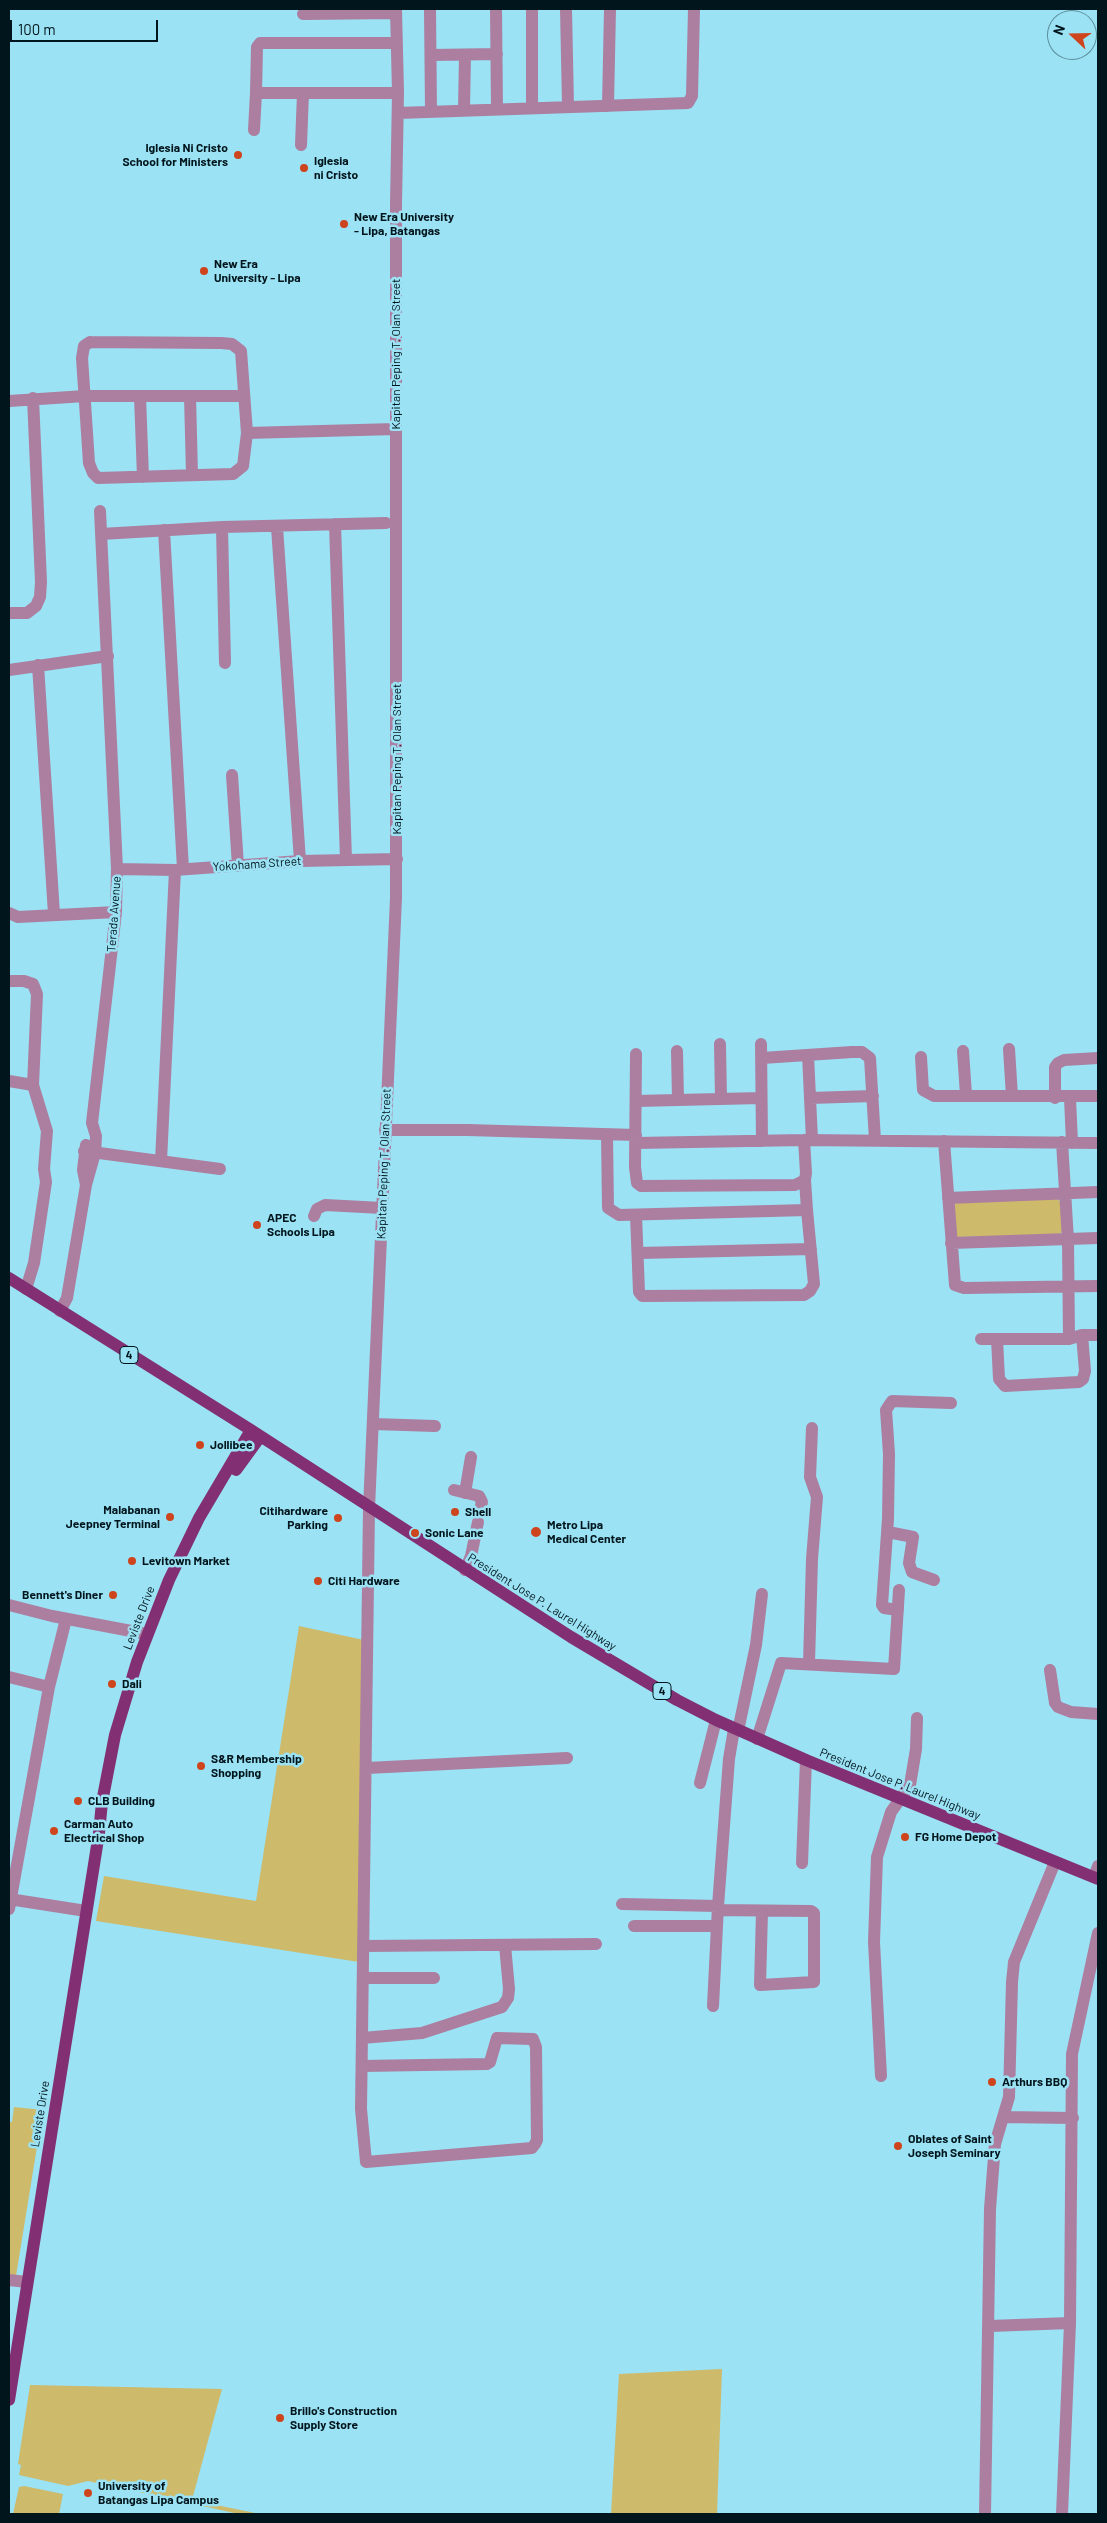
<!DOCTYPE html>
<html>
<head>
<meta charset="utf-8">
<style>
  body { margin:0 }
  #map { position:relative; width:1107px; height:2523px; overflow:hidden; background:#9be2f4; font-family:Barlow,sans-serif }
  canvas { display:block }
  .frame { position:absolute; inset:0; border:10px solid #00151c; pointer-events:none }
  .north { position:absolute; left:1047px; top:10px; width:50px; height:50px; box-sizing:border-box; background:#9be2f4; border:1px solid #5d909e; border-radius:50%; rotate:291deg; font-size:14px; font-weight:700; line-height:20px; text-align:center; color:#00151c }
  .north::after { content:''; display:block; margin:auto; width:18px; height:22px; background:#cd441d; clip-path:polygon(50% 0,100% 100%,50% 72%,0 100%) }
  .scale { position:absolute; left:10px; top:20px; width:148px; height:22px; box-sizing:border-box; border:2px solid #00151c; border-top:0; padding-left:6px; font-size:15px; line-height:18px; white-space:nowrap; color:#00151c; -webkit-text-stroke:4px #9be2f4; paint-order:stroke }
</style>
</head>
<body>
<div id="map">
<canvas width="1107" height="2523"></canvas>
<div class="frame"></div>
<div class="north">N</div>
<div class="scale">100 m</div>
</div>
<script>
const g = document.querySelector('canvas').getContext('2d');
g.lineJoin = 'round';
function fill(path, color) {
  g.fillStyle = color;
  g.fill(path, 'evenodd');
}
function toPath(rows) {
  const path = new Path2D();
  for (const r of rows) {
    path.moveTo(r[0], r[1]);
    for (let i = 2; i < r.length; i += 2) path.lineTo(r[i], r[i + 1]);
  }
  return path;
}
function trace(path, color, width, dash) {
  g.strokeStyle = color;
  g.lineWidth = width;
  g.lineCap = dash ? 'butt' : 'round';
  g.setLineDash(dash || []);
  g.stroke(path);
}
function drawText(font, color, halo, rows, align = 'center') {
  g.font = font + ' Barlow,sans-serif';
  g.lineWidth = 5;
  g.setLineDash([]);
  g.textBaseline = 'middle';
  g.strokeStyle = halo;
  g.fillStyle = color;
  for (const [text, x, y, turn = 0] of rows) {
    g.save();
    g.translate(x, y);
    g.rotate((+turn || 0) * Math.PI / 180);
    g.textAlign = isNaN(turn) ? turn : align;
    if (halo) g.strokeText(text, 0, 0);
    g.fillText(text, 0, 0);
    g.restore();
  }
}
fill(toPath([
  [1057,1199,1061,1202,1062,1232,1058,1235,957,1237,953,1206,958,1201],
  [299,1626,364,1640,359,1962,96,1921,104,1876,256,1901],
  [14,2107,43,2110,16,2276,9,2276,9,2122,12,2122],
  [722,2369,717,2514,611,2514,619,2374],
  [30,2385,222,2389,192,2500,260,2514,239,2514,88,2481,68,2486,19,2475,21,2465,18,2464],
  [24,2486,63,2494,59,2514,13,2514,19,2487]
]), '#ceba6b');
trace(toPath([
  [430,9,431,111],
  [496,9,497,109],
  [532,9,532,108],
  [566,9,568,106],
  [303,14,396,13],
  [397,43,260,43,257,47,256,93,398,93],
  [431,55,497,54],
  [608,106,610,9],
  [464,110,465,55],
  [398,113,688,103,692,96,694,9],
  [254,130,256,93],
  [301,145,303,93],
  [90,342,221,343,232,344,241,351,247,433,243,466,233,474,98,478,93,473,89,463,82,358,84,346,90,342],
  [140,396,143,477],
  [190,396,192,474],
  [9,401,85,396,244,396],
  [247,433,396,429],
  [335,524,346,860],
  [222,527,225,663],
  [277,527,300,861],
  [164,530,183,869],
  [101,534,222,527,386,523],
  [9,613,27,613,36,606,40,597,41,582,33,398],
  [38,665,54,914],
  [9,670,108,656],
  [232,775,238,866],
  [117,869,175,870,300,861,397,859],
  [9,913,18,917,116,912],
  [9,981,24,981,33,984,37,994,33,1085,47,1131,44,1169,46,1182,34,1263,26,1289],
  [720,1044,721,1099],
  [761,1044,762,1141],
  [1009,1049,1012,1096],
  [677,1051,678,1100],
  [963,1051,966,1095],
  [636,1054,635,1167,637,1183,641,1186,795,1185,805,1180,806,1173,804,1140],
  [808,1055,812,1140],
  [921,1057,923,1090,934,1096,1098,1096],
  [762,1058,852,1052,862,1052,870,1058,875,1140],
  [9,1081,33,1085],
  [810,1098,873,1096],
  [1055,1098,1055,1067,1058,1063,1064,1060,1098,1058],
  [1070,1098,1072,1143],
  [636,1101,761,1098],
  [385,1130,468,1130,636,1135],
  [607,1135,608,1208,619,1215,807,1210,805,1180],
  [944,1141,955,1285,964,1288,1098,1286],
  [1062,1142,1068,1240,1069,1339],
  [636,1143,804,1140,1098,1143],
  [86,1145,83,1170,86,1185],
  [84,1151,220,1169],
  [161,1161,175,870],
  [948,1198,1098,1192],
  [636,1215,639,1292,642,1296,804,1295,810,1291,814,1284,807,1210],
  [314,1216,317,1209,325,1205,382,1208],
  [951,1243,1098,1238],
  [639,1253,811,1249],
  [60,1311,67,1298,86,1185,95,1153,96,1136,92,1123,116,912,117,869,100,511],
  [981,1339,1069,1339,1082,1335,1098,1335],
  [997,1339,999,1379,1005,1386,1079,1382,1083,1379,1085,1371,1082,1335],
  [374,1424,435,1426],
  [454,1490,479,1496,482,1502,481,1506],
  [465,1493,471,1457],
  [888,1532,913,1537,909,1563,912,1572,934,1580],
  [465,1570,471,1556,478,1522],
  [9,1605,52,1616,147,1634],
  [898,1610,884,1608,882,1605,888,1519,889,1454,886,1410,892,1401,951,1403],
  [809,1663,812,1559,817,1497,810,1477,812,1428],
  [1050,1670,1055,1703,1058,1707,1071,1712,1098,1714],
  [9,1677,49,1687],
  [738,1731,756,1645,762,1594],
  [757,1739,781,1663,894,1669,899,1590],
  [367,1768,567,1758],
  [700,1783,716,1720],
  [802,1863,806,1760],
  [1094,1877,1098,1866],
  [9,1899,86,1911],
  [622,1904,718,1906],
  [9,1909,49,1687,66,1619],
  [718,1910,811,1911,814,1913,814,1982,760,1985,762,1912],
  [634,1926,717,1926],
  [364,1946,596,1944],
  [363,1978,434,1978],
  [713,2006,718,1906,729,1759,734,1729],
  [362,2038,422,2033,502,2007,508,1998,509,1989,505,1945],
  [362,2066,487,2064,490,2062,497,2038,533,2039,536,2047,537,2140,535,2144,532,2148,366,2162,361,2109,369,1508,396,898,396,205,398,93,396,9],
  [881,2076,874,1942,877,1857,891,1812,910,1785,916,1749,917,1718],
  [1003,2117,1073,2118],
  [9,2280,27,2282],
  [990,2326,1070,2323],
  [985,2514,990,2209,995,2144,1009,2097,1012,1982,1014,1962,1055,1862],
  [1062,2514,1070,2323,1072,2054,1098,1933]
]), '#ac7ea0', 12);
trace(toPath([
  [9,1278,251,1430,571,1637,677,1700,716,1720,806,1760,1098,1879],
  [236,1470,260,1437],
  [9,2400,99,1833,102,1802,115,1735,137,1662,169,1580,199,1518,251,1430]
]), '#823073', 12);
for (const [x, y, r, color] of [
  [238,155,5,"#cd441d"],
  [304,168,5,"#cd441d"],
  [344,224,5,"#cd441d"],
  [204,271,5,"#cd441d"],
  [257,1225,5,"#cd441d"],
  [200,1445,5,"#cd441d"],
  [455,1512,5,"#cd441d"],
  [170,1517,5,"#cd441d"],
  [338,1518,5,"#cd441d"],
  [536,1532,6,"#cd441d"],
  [415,1533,5,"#cd441d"],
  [132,1561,5,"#cd441d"],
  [318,1581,5,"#cd441d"],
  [113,1595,5,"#cd441d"],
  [112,1684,5,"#cd441d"],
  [201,1766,5,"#cd441d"],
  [78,1801,5,"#cd441d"],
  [54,1831,5,"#cd441d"],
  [905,1837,5,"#cd441d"],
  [992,2082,5,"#cd441d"],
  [898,2146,5,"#cd441d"],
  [280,2418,5,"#cd441d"],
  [88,2493,5,"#cd441d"]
]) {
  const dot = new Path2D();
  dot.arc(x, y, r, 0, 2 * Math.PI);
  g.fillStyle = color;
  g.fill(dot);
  trace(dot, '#9be2f4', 2);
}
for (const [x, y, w] of [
  [129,1355,18],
  [662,1691,18]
]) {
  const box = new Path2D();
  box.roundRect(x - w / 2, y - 8.5, w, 17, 4);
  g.fillStyle = '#9be2f4';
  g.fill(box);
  trace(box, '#00151c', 1);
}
drawText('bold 11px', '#00151c', null, [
  ["4",129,1355],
  ["4",662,1691]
]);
drawText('bold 12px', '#00151c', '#9be2f4', [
  ["Iglesia Ni Cristo",228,148,"right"],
  ["School for Ministers",228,162,"right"],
  ["Iglesia",314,161],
  ["ni Cristo",314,175],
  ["New Era University",354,217],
  ["- Lipa, Batangas",354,231],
  ["New Era",214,264],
  ["University - Lipa",214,278],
  ["APEC",267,1218],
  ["Schools Lipa",267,1232],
  ["Jollibee",210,1445],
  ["Malabanan",160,1510,"right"],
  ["Jeepney Terminal",160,1524,"right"],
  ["Citihardware",328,1511,"right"],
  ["Parking",328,1525,"right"],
  ["Shell",465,1512],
  ["Metro Lipa",547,1525],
  ["Medical Center",547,1539],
  ["Sonic Lane",425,1533],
  ["Levitown Market",142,1561],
  ["Citi Hardware",328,1581],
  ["Bennett's Diner",103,1595,"right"],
  ["Dali",122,1684],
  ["S&R Membership",211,1759],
  ["Shopping",211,1773],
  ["CLB Building",88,1801],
  ["Carman Auto",64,1824],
  ["Electrical Shop",64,1838],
  ["FG Home Depot",915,1837],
  ["Arthurs BBQ",1002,2082],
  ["Oblates of Saint",908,2139],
  ["Joseph Seminary",908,2153],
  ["Brillo's Construction",290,2411],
  ["Supply Store",290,2425],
  ["University of",98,2486],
  ["Batangas Lipa Campus",98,2500]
], 'left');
drawText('12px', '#00151c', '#9be2f4', [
  ["Kapitan Peping T. Olan Street",396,354,-90],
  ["Kapitan Peping T. Olan Street",397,759,-90],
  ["Yokohama Street",257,864,-4],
  ["Terada Avenue",114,914,-86],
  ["Kapitan Peping T. Olan Street",384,1164,-88],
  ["President Jose P. Laurel Highway",542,1602,32],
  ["Leviste Drive",139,1618,-69],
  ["President Jose P. Laurel Highway",900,1784,22],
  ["Leviste Drive",40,2114,-81]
]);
</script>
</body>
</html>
